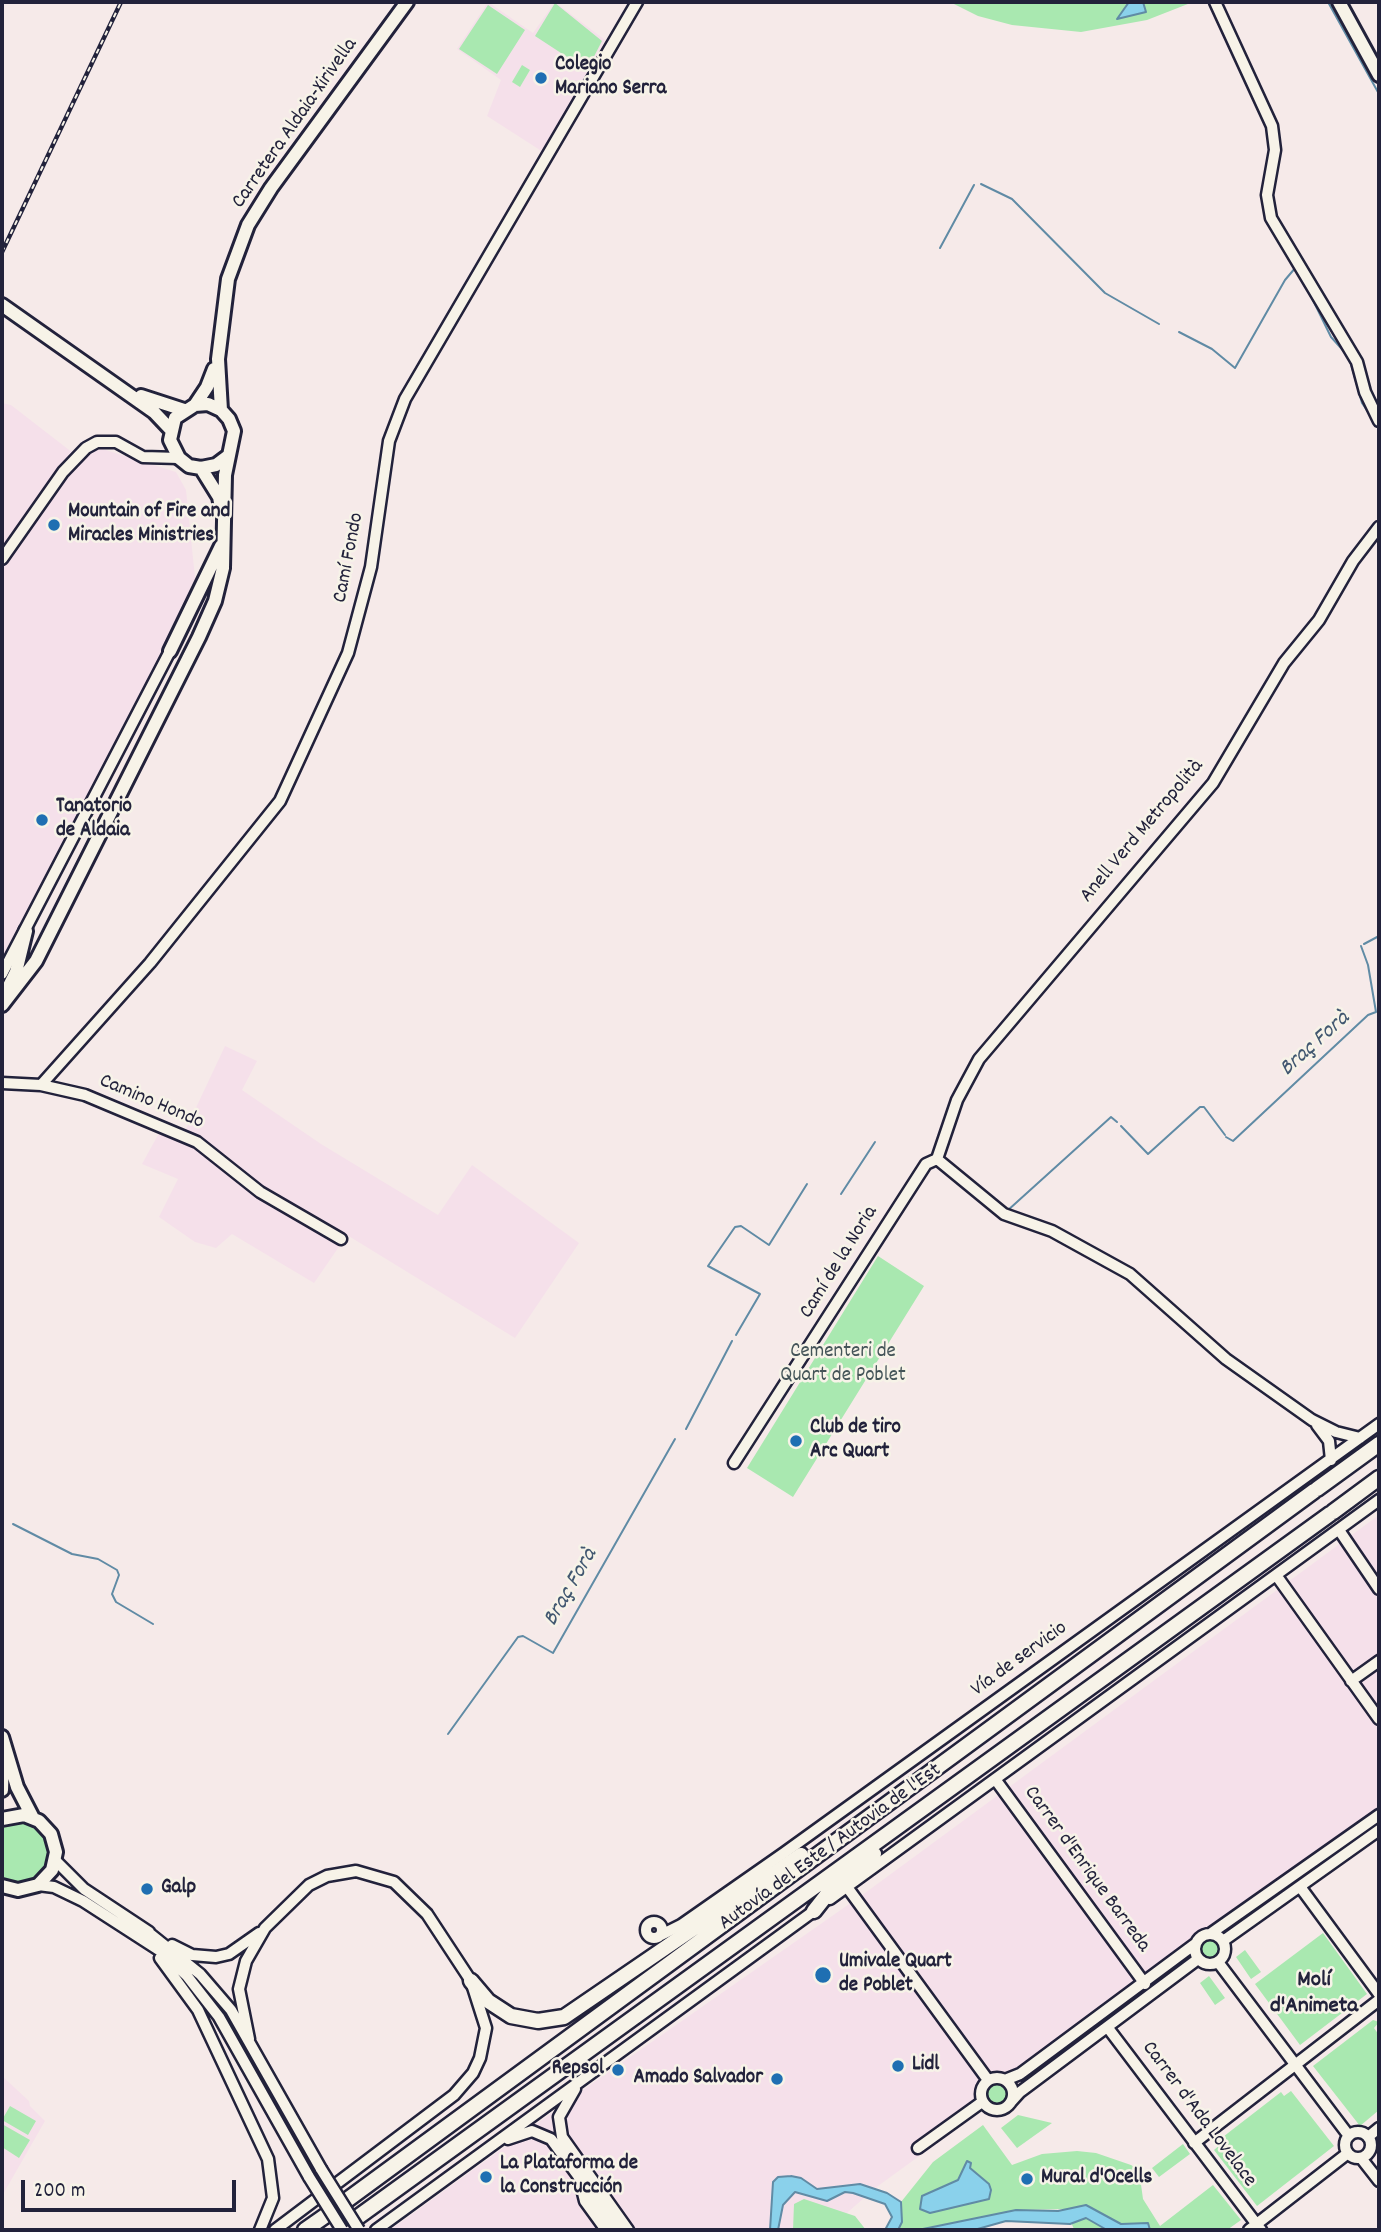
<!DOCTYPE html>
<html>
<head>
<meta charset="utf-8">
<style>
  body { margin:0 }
  #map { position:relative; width:1381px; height:2232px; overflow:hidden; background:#f6eae9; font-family:Dekko,sans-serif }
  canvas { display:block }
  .frame { position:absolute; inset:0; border:4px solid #22223b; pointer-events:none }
  .scale { position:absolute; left:21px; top:2180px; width:215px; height:32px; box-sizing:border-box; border:4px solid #22223b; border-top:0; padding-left:9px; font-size:21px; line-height:24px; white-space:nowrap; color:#22223b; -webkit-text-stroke:5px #f7f3e8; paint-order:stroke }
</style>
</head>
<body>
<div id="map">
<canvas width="1381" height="2232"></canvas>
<div class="frame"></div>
<div class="scale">200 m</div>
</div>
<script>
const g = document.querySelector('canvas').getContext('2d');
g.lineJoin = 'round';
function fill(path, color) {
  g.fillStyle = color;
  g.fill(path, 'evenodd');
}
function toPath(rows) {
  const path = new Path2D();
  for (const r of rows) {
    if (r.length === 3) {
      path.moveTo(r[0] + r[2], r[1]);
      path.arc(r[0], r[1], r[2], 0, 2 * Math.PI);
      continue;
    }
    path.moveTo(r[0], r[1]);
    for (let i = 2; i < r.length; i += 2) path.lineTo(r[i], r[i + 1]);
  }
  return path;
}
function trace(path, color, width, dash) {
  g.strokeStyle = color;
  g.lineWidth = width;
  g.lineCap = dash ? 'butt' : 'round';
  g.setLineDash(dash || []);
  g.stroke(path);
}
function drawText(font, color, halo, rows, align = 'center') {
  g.font = font + ' Dekko,sans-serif';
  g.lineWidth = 5;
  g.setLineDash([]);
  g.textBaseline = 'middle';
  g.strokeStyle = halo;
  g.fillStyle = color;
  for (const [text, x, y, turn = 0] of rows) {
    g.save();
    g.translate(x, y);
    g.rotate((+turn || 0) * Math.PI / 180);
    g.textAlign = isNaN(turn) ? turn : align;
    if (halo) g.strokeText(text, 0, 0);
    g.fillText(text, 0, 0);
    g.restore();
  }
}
fill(toPath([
  [488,2,533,33,555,2,605,40,543,152,487,116,501,80,457,49],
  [2,403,11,405,73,453,99,448,176,472,186,490,198,607,2,980],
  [225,1046,257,1061,242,1090,321,1144,438,1215,472,1165,579,1243,515,1338,347,1235,314,1283,232,1234,216,1248,195,1242,159,1217,178,1179,142,1164,164,1124,186,1129],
  [1379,1515,1379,1822,878,2186,827,2230,390,2230,593,2083,865,1893],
  [2,2076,29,2101,30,2106,45,2121,2,2196]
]), '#f5e0ea');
fill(toPath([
  [950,2,1193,2,1147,20,1081,32,1012,25,978,16],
  [555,3,602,41,587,70,535,36],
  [488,5,525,30,497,74,459,49],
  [522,65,530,70,520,87,512,82],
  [878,1256,924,1286,793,1497,747,1468],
  [18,1821,39,1828,50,1846,47,1868,41,1875,23,1884,2,1879,2,1827],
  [1323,1933,1367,1994,1300,2045,1255,1984],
  [1209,1950,10],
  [1245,1950,1261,1972,1251,1979,1236,1957],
  [1209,1976,1225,1998,1215,2005,1200,1983],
  [1373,2020,1379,2022,1374,2028,1379,2035,1379,2110,1360,2126,1313,2066],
  [997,2094,10],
  [1291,2091,1334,2146,1257,2206,1214,2150,1221,2144,1219,2140,1281,2092,1284,2096],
  [10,2106,36,2121,28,2135,2,2120],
  [1018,2115,1052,2123,1017,2148,1001,2128],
  [2,2124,30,2140,19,2158,2,2147],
  [983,2125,1012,2165,1042,2154,1077,2151,1096,2153,1131,2165,1139,2170,1143,2199,1160,2226,1213,2185,1241,2220,1227,2230,1072,2230,1074,2229,1065,2209,1016,2210,918,2230,898,2230,902,2221,901,2202,933,2162],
  [1183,2144,1190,2154,1159,2177,1152,2168],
  [804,2199,855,2216,866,2230,793,2230,794,2204]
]), '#a9e8b0');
const water = toPath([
  [1129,2,1143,2,1146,12,1117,19,1129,2],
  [967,2161,971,2163,970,2168,989,2184,991,2190,989,2199,930,2213,920,2209,922,2196,958,2180,967,2161],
  [791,2176,801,2178,817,2189,860,2184,887,2193,901,2202,902,2222,898,2230,885,2230,892,2217,885,2204,853,2193,845,2192,827,2201,795,2192,783,2205,778,2230,770,2230,773,2182,778,2177,791,2176],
  [1086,2205,1121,2224,1148,2223,1150,2230,1107,2230,1086,2218,1070,2224,1006,2221,974,2230,918,2230,1016,2210,1058,2211,1086,2205]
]);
fill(water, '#8ad1eb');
trace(water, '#608ba5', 2);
trace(toPath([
  [1328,2,1379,94],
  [981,184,1012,199,1105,293,1159,324],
  [940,248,974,185],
  [1307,288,1331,337,1349,357,1362,403,1379,428],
  [1179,332,1212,349,1235,368,1285,280,1296,267],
  [1364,944,1379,936],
  [1121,1126,1148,1154,1200,1107,1204,1107,1225,1135],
  [1226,1137,1233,1141,1368,1015,1376,1012,1368,965,1361,946],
  [841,1194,875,1142],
  [1007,1211,1111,1117,1117,1122],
  [736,1335,760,1294,708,1266,735,1227,741,1226,769,1245,807,1184],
  [686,1429,732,1341],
  [13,1524,72,1554,98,1559,117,1570,119,1575,112,1594,116,1602,153,1624],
  [448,1734,518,1637,523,1636,553,1653,675,1439]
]), '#608ba5', 2);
const minor = toPath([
  [1215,2,1272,126,1275,150,1267,195,1271,218,1357,362,1365,392,1379,421],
  [2,559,63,472,86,448,97,442,116,442,143,457,179,458],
  [2,974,170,651],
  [2,1083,41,1085,85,1095,197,1142,260,1192,341,1239],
  [41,1085,150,963,280,801,348,653,371,567,389,441,405,399,637,2],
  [937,1159,957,1100,979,1059,1213,783,1284,663,1319,620,1353,561,1379,527],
  [937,1159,1004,1214,1052,1231,1130,1274,1226,1359,1312,1420,1336,1432,1360,1438],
  [1317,1425,1329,1441,1331,1460],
  [734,1463,926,1164,937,1159],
  [1339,1530,1379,1589],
  [1276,1575,1379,1719],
  [1351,1681,1379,1661],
  [995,1779,1145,1984],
  [56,1861,84,1889,149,1932],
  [38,1885,54,1887,83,1901,162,1952,187,1976,219,2017,309,2177],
  [847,1887,988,2080],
  [1301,1888,1379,1994],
  [830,1899,1379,1500],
  [654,1930,8],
  [144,1929,200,1974,231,2010,321,2169],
  [1210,1949,15],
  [1210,1934,1379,1815],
  [661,1935,681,1925,784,1853,1379,1424],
  [1223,1941,1379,1830],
  [172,1945,192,1955,216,1957,229,1954,259,1933],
  [160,1958,198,2010,268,2159,273,2198,260,2230],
  [1218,1962,1349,2136],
  [1108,2028,1261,2230],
  [249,2039,239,1989,246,1961,265,1928,309,1885,327,1876,356,1871,394,1882,427,1914,471,1981,486,2028,480,2058,473,2073,454,2095,275,2230],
  [997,2094,16],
  [1005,2080,1020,2074,1195,1944],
  [575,2089,559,2117,562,2137,628,2230],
  [1010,2103,1020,2092,1198,1959],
  [1358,2145,13],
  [1368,2137,1379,2128],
  [508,2139,532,2131,551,2139,618,2230],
  [1194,2143,1379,2000],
  [918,2148,982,2102],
  [1361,2158,1379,2181],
  [580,2181,585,2201,606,2230],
  [376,2230,818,1908],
  [1249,2230,1348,2153]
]);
const major = toPath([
  [1339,2,1379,75],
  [2,305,154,412,171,430],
  [141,396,184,410],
  [195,405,207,387,214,369],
  [221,410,218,359,228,279,248,225,271,188,407,2],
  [201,468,219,497,221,508],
  [170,651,221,546],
  [7,990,16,972,26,931],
  [2,1005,36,961,199,637,215,601,223,568,225,475,234,431,229,419,221,410,208,404,195,405,175,418,170,440,179,458,189,466,201,468,216,465,228,456],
  [2,1737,17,1787,33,1818],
  [2,1790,3,1756],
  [2,1819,24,1815,39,1821,51,1834,56,1852,52,1870,38,1885,18,1890,2,1886]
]);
const highway = toPath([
  [1317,1489,1379,1444],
  [1333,1512,1379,1478],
  [814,1911,829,1892,874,1854],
  [471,1981,488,2001,511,2016,538,2021,564,2017,801,1855],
  [347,2200,1314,1491],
  [358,2217,1330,1514],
  [305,2230,325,2216]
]);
trace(minor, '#22223b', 15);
trace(major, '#22223b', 18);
trace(highway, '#22223b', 19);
trace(minor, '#f7f3e8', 10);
trace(major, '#f7f3e8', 12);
trace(highway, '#f7f3e8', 14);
const rail = toPath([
  [2,252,121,2]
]);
trace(rail, '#22223b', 4.5);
trace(rail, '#f7f3e8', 2, [5]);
const minorBridge = toPath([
  [321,2169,359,2230],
  [309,2177,342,2230]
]);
trace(minorBridge, '#22223b', 15, []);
trace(minorBridge, '#f7f3e8', 10);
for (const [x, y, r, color] of [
  [541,78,7,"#1f6fb2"],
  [54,525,7,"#1f6fb2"],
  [42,820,7,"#1f6fb2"],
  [796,1441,7,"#1f6fb2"],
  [147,1889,7,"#1f6fb2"],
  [823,1975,9,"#1f6fb2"],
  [898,2066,7,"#1f6fb2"],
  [618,2070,7,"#1f6fb2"],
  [777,2079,7,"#1f6fb2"],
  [486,2177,7,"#1f6fb2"],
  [1027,2179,7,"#1f6fb2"]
]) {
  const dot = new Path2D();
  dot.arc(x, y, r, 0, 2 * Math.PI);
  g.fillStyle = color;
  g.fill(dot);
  trace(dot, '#f7f3e8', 2.5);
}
drawText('bold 21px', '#22223b', '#f7f3e8', [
  ["Colegio",555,66],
  ["Mariano Serra",555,90],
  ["Mountain of Fire and",68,513],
  ["Miracles Ministries",68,537],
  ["Tanatorio",56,808],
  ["de Aldaia",56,832],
  ["Club de tiro",810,1429],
  ["Arc Quart",810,1453],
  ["Galp",161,1889],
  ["Umivale Quart",839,1963],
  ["de Poblet",839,1987],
  ["Lidl",912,2066],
  ["Repsol",604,2070,"right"],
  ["Amado Salvador",763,2079,"right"],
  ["La Plataforma de",500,2165],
  ["la Construcción",500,2189],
  ["Mural d'Ocells",1041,2179]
], 'left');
drawText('21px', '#22223b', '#f7f3e8', [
  ["Carretera Aldaia-Xirivella",296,124,-55],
  ["Camí Fondo",350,558,-79],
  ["Anell Verd Metropolità",1143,832,-50],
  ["Camino Hondo",151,1103,23],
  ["Camí de la Noria",840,1263,-58],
  ["Vía de servicio",1020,1660,-36],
  ["Autovía del Este / Autovia de l'Est",831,1848,-36],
  ["Carrer d'Enrique Barreda",1086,1870,54],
  ["Carrer d'Ada Lovelace",1198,2115,53]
]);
drawText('21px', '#445458', '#f7f3e8', [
  ["Cementeri de",843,1353],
  ["Quart de Poblet",843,1377]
]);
drawText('italic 23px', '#415770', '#f7f3e8', [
  ["Braç Forà",1316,1045,-42],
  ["Braç Forà",572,1588,-60]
]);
drawText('bold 23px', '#22223b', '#f7f3e8', [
  ["Molí",1314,1982],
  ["d'Animeta",1314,2008]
]);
</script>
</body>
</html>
